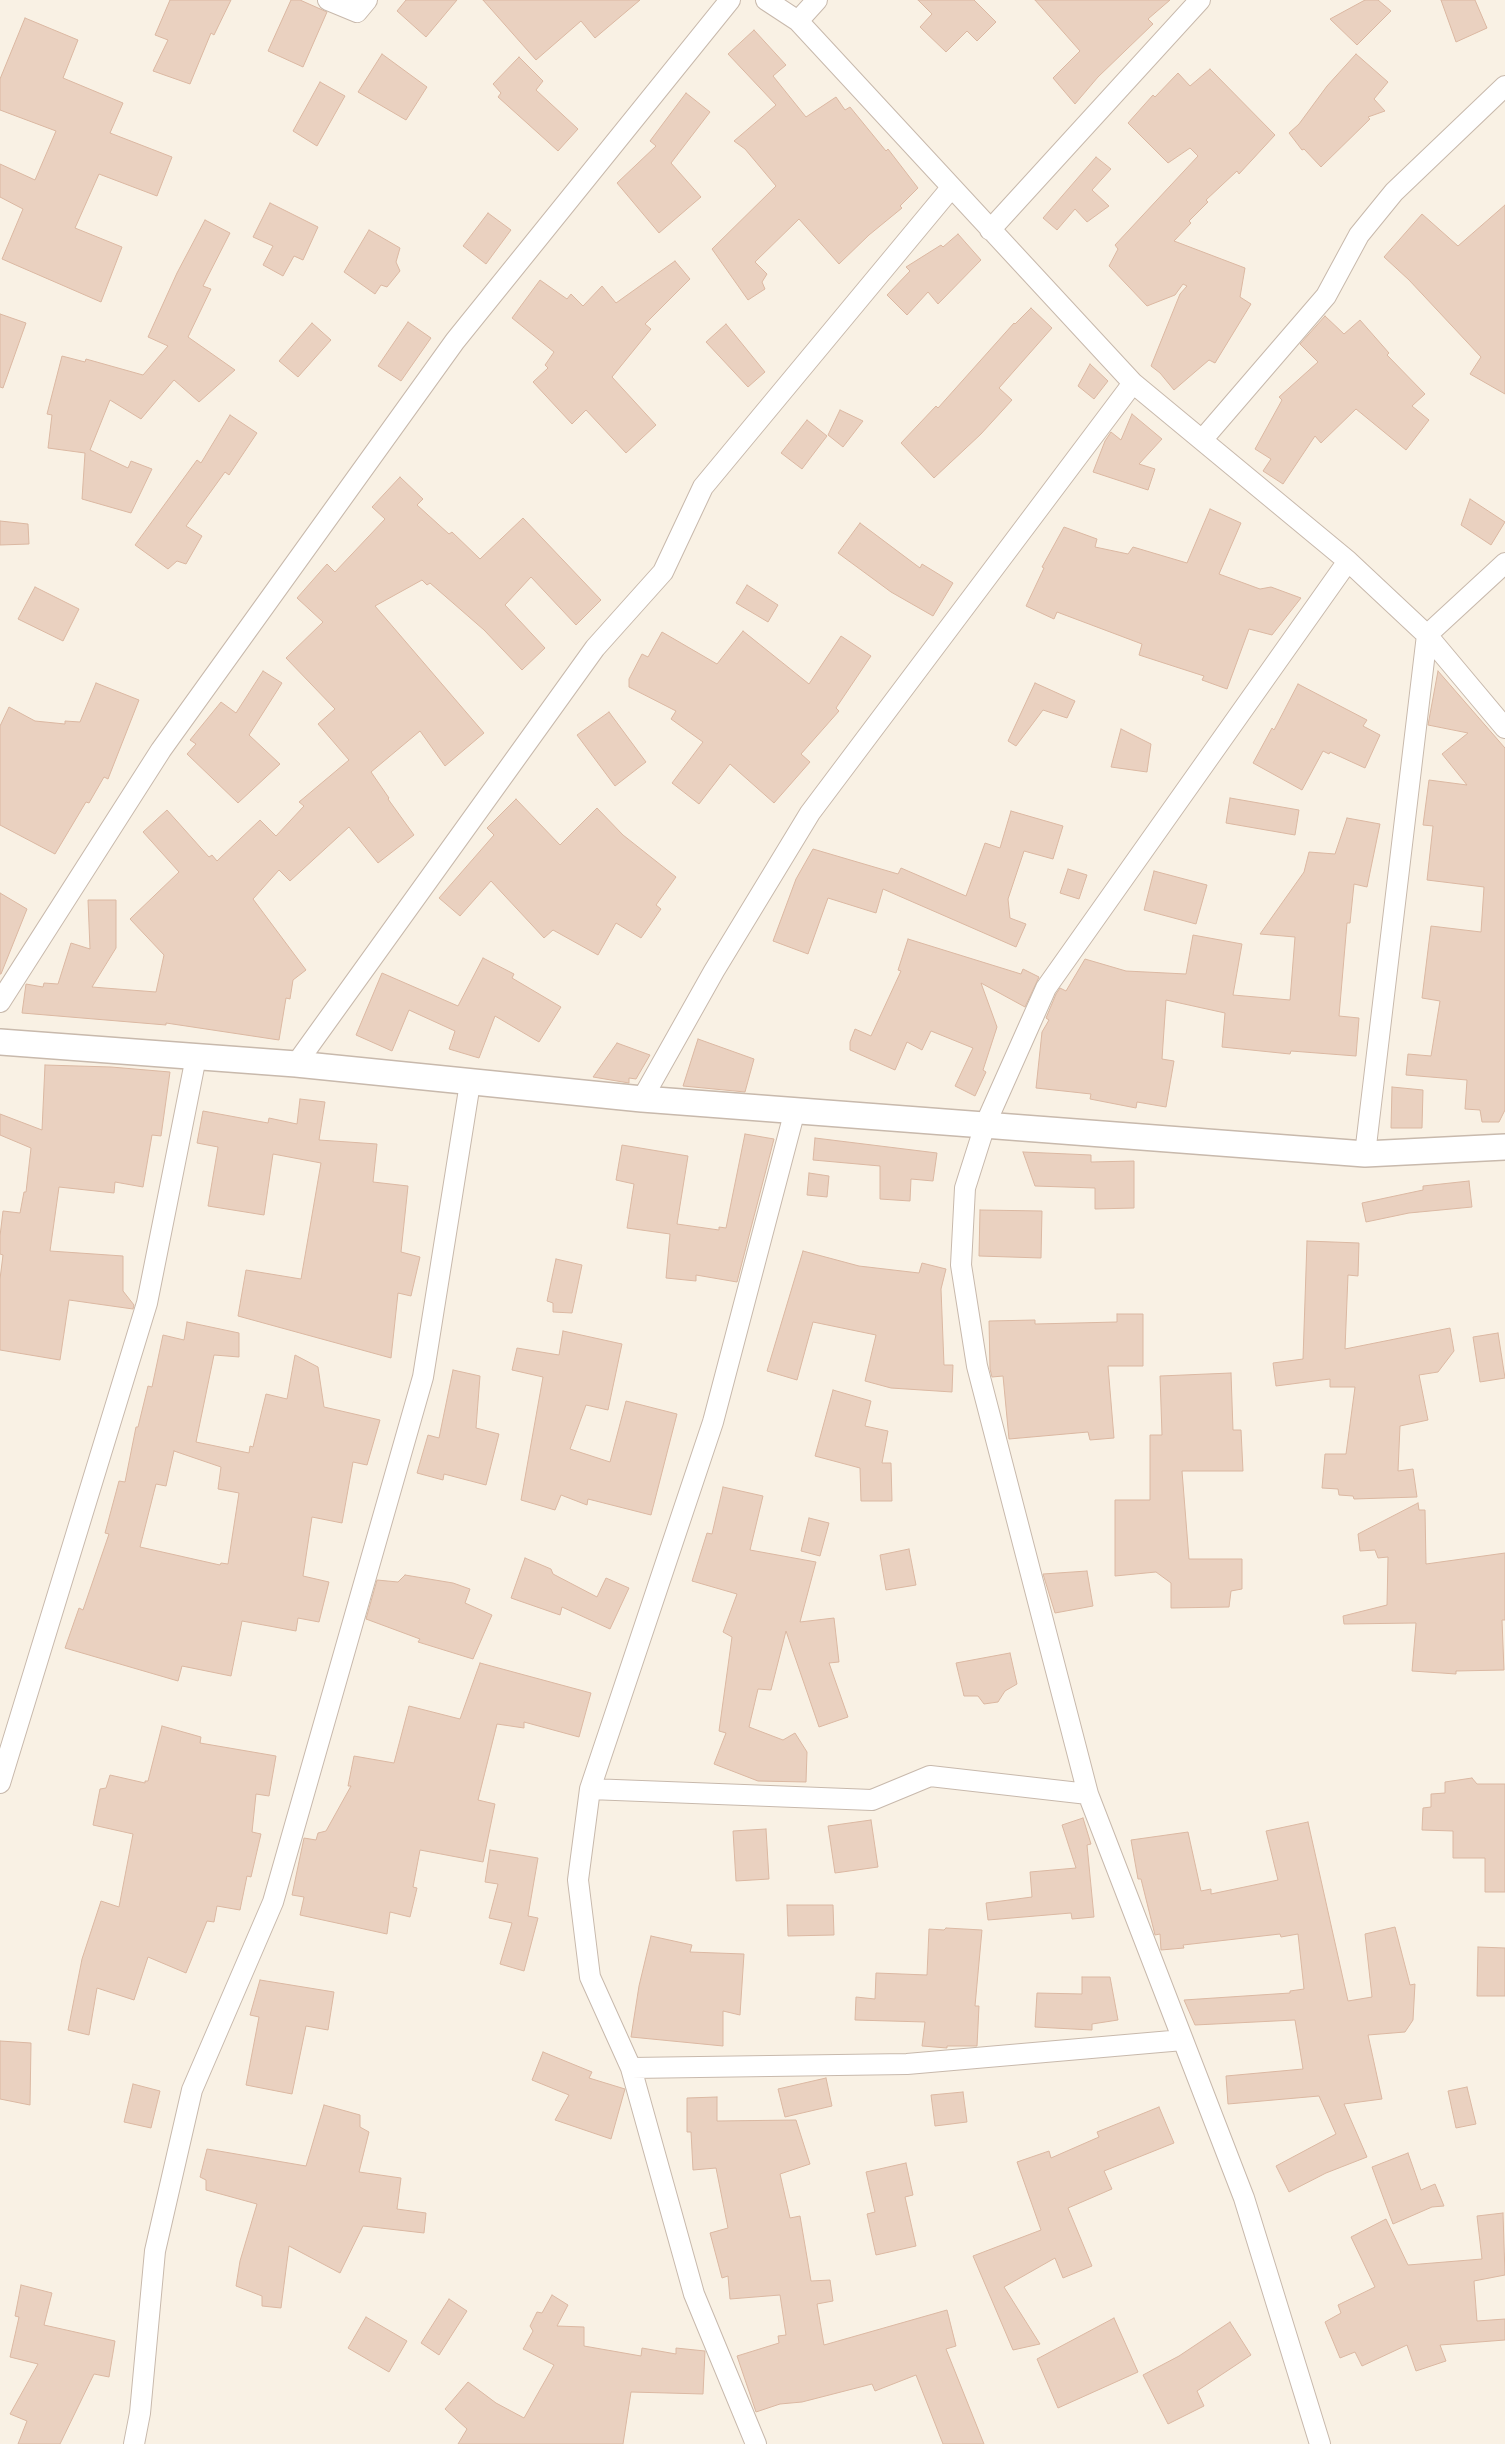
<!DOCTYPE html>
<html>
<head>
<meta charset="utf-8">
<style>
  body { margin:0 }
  canvas { display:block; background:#f9f1e4 }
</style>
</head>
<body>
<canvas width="1505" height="2444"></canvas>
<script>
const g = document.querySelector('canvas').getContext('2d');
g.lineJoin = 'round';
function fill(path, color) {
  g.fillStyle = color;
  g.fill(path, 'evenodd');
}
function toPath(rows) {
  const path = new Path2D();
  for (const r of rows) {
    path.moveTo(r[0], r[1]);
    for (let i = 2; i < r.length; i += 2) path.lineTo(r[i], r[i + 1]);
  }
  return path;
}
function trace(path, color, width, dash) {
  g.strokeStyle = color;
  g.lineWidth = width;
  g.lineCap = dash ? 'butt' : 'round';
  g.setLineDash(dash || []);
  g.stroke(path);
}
const building = toPath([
  [170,0,231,0,214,35,211,33,190,84,153,71,168,40,155,35,170,0],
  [291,0,300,0,327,12,303,67,268,51,291,0],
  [406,0,457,0,426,37,397,11,406,0],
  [483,0,640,0,595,38,581,21,536,60,483,0],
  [918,0,974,0,996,22,977,41,967,31,946,52,920,27,932,14,918,0],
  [1035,0,1170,0,1148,19,1153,24,1098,77,1075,104,1053,78,1080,51,1035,0],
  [1365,0,1378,0,1391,11,1357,45,1330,19,1365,0],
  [1441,0,1475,0,1487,28,1456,42,1441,0],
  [25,18,78,40,63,78,123,103,110,133,172,157,157,196,99,174,75,228,122,247,101,302,2,259,23,209,0,197,0,164,35,180,56,131,0,110,0,79,25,18],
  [754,30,786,65,773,76,806,117,836,97,845,110,850,107,886,151,888,149,918,188,900,206,902,208,869,235,839,264,799,219,755,262,767,274,762,282,765,289,748,300,712,249,776,186,745,149,734,141,776,105,728,54,754,30],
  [382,54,427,87,406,120,358,92,382,54],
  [1356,54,1388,82,1374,99,1385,111,1368,117,1370,119,1321,167,1304,149,1302,150,1289,133,1299,124,1327,86,1356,54],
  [519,57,543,81,536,90,578,129,558,151,498,97,501,93,493,84,519,57],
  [1210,69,1275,135,1239,174,1237,171,1206,200,1208,202,1189,221,1191,223,1174,241,1245,268,1240,297,1251,304,1215,363,1209,360,1174,390,1160,373,1151,366,1180,294,1187,286,1183,284,1175,295,1147,306,1109,266,1118,249,1115,245,1198,156,1190,148,1168,163,1128,123,1153,95,1155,97,1178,73,1190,86,1210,69],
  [320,82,345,96,317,146,293,131,320,82],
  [686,93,710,112,671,163,701,197,659,233,617,183,656,146,650,141,686,93],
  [1096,157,1111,169,1092,190,1109,206,1087,222,1075,209,1057,230,1043,218,1096,157],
  [270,203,318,227,303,260,294,256,283,276,263,265,273,246,253,237,270,203],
  [1505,205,1505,394,1470,374,1481,357,1409,280,1384,257,1422,214,1458,246,1505,205],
  [488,213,511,230,486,264,463,246,488,213],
  [205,220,230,233,203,286,211,289,188,337,235,370,199,402,174,380,141,419,110,400,90,450,128,468,131,461,152,469,131,513,82,499,85,453,48,448,52,415,47,414,62,356,85,362,86,359,143,375,168,346,148,337,177,273,205,220],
  [369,230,400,248,396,262,400,271,387,287,381,285,375,294,344,272,369,230],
  [958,234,981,260,938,304,928,292,907,315,887,295,910,271,906,267,941,245,943,247,958,234],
  [675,261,690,279,645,324,651,329,612,377,656,425,626,453,586,410,572,424,533,382,548,368,545,365,554,352,512,318,540,280,567,299,571,294,583,306,602,286,616,303,675,261],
  [1031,308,1052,328,999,388,1012,400,981,434,934,478,901,443,936,406,938,408,1014,323,1015,324,1031,308],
  [0,314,26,323,3,388,0,387,0,314],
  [1325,316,1344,334,1360,320,1389,353,1387,355,1425,394,1412,406,1429,420,1406,450,1356,409,1321,443,1315,436,1283,484,1263,471,1271,459,1255,449,1282,400,1279,397,1318,362,1300,344,1325,316],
  [408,322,431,338,401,381,378,366,408,322],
  [312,323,331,340,298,377,279,361,312,323],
  [726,324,765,372,748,387,706,342,726,324],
  [1090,364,1108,381,1094,399,1078,386,1090,364],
  [840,410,863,421,843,447,828,435,840,410],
  [1132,414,1162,439,1139,464,1155,469,1148,490,1093,472,1105,441,1111,432,1121,440,1132,414],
  [230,415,257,433,229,475,225,472,186,526,202,536,186,564,177,561,168,569,135,545,197,460,201,463,230,415],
  [807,420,827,436,802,469,781,453,807,420],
  [400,477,423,499,417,505,449,534,452,532,480,559,523,518,601,600,576,625,531,577,505,605,545,648,522,670,484,630,430,583,427,585,422,580,375,606,484,733,445,766,420,731,371,772,389,798,388,799,414,835,378,863,349,827,290,881,279,870,253,899,306,970,293,980,290,999,286,998,279,1040,166,1023,166,1025,22,1013,26,984,43,987,44,983,58,984,71,943,90,949,88,900,116,900,116,948,92,987,156,992,164,955,130,919,179,872,143,832,167,810,209,857,212,855,217,861,260,820,276,836,304,806,299,802,349,760,318,724,335,709,286,658,323,622,297,598,327,564,335,572,385,519,372,507,400,477],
  [1470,499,1505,522,1491,545,1461,525,1470,499],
  [1210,509,1241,523,1219,574,1260,589,1271,587,1301,598,1272,635,1249,629,1227,689,1202,680,1204,676,1139,655,1142,644,1057,612,1054,619,1026,606,1044,568,1042,567,1064,527,1097,539,1095,547,1128,554,1133,547,1187,563,1210,509],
  [0,521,28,524,29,544,0,545,0,521],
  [860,523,920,568,922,564,953,583,933,616,891,592,838,553,860,523],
  [747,585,778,605,768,622,736,603,747,585],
  [35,587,79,609,63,641,18,619,35,587],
  [743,631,809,684,841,636,871,656,836,708,839,711,801,754,810,762,774,803,730,764,699,804,672,783,703,742,671,719,676,711,629,687,629,679,642,654,648,657,662,632,717,664,743,631],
  [263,671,282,683,249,735,280,764,238,803,187,754,196,744,190,740,221,702,236,713,263,671],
  [1438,671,1505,748,1505,1110,1499,1122,1482,1122,1480,1110,1465,1109,1467,1080,1406,1075,1408,1054,1431,1056,1440,1001,1422,998,1431,926,1481,932,1484,887,1427,880,1433,826,1423,825,1429,780,1467,785,1442,754,1468,733,1428,725,1438,671],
  [96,683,139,700,108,779,104,777,89,803,86,802,55,854,0,825,0,726,9,707,35,721,65,724,65,721,80,722,96,683],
  [1035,683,1075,701,1067,718,1043,710,1016,746,1008,741,1035,683],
  [1298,684,1367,720,1363,726,1380,735,1365,768,1330,752,1329,754,1323,751,1302,790,1253,763,1272,728,1274,730,1298,684],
  [609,712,646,762,615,786,577,735,609,712],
  [1121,729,1151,744,1147,772,1111,767,1121,729],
  [1230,798,1299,810,1295,835,1226,823,1230,798],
  [516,799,560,845,597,808,623,835,676,877,656,905,661,909,641,938,616,923,598,955,553,930,544,938,491,881,460,916,439,898,494,835,487,828,516,799],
  [1011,811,1063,826,1053,859,1024,851,1008,899,1010,918,1026,924,1016,947,883,889,876,913,828,898,808,954,773,941,796,879,813,849,898,874,901,868,966,896,985,843,1000,848,1011,811],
  [1347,818,1380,824,1367,887,1354,884,1350,923,1347,923,1339,1016,1359,1018,1356,1056,1291,1051,1290,1054,1222,1047,1225,1013,1166,1000,1162,1059,1174,1061,1166,1107,1137,1102,1136,1108,1090,1099,1091,1094,1036,1088,1042,1032,1049,1020,1046,1018,1056,994,1060,988,1066,991,1085,959,1126,971,1186,974,1193,935,1242,944,1233,995,1290,1000,1295,937,1260,934,1304,872,1309,852,1335,854,1347,818],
  [1068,869,1087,875,1079,899,1060,893,1068,869],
  [1154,871,1207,885,1196,924,1144,910,1154,871],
  [0,893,27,909,1,974,0,974,0,893],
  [908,939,1021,974,1023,969,1039,977,1025,1007,981,983,997,1027,983,1070,986,1072,975,1096,955,1086,973,1048,931,1031,922,1050,907,1042,895,1070,850,1050,850,1042,855,1029,871,1036,901,971,898,970,908,939],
  [483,958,514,974,512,978,561,1007,539,1042,495,1016,479,1058,449,1049,455,1031,409,1010,392,1051,356,1035,382,973,458,1006,483,958],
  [698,1039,754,1059,745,1092,683,1086,698,1039],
  [617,1043,650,1055,636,1079,629,1078,629,1083,593,1077,617,1043],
  [45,1065,111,1067,170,1072,161,1136,152,1135,143,1187,115,1182,114,1193,59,1187,50,1251,123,1256,123,1291,134,1305,133,1309,69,1300,60,1360,0,1350,0,1279,3,1255,0,1254,0,1236,3,1211,20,1213,24,1192,26,1192,31,1148,0,1135,0,1114,42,1130,45,1065],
  [1392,1087,1423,1090,1422,1128,1391,1128,1392,1087],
  [300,1099,325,1102,319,1140,377,1144,373,1182,408,1186,401,1252,420,1257,411,1296,398,1293,391,1358,238,1316,246,1270,301,1279,321,1163,273,1154,264,1215,208,1206,218,1147,197,1143,203,1111,268,1123,269,1118,297,1124,300,1099],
  [745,1134,774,1139,737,1282,696,1275,696,1281,666,1278,670,1234,627,1228,634,1184,616,1180,622,1145,688,1156,677,1224,719,1230,719,1227,726,1228,745,1134],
  [815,1138,937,1153,933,1181,911,1179,910,1201,880,1199,880,1166,813,1160,815,1138],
  [1023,1152,1091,1155,1091,1162,1134,1161,1134,1208,1095,1209,1095,1188,1035,1186,1023,1152],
  [809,1173,829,1176,827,1197,807,1195,809,1173],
  [1469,1181,1472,1207,1409,1213,1366,1222,1362,1203,1423,1190,1423,1186,1469,1181],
  [980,1210,1042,1211,1041,1258,979,1256,980,1210],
  [1307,1241,1359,1243,1358,1276,1348,1275,1345,1349,1450,1328,1454,1351,1438,1372,1419,1375,1428,1420,1400,1426,1398,1471,1413,1469,1417,1497,1354,1499,1353,1496,1339,1495,1338,1489,1322,1488,1325,1454,1346,1454,1355,1387,1330,1387,1330,1379,1276,1386,1273,1363,1303,1359,1307,1241],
  [803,1251,859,1266,919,1273,922,1263,946,1269,941,1289,944,1365,953,1365,952,1392,891,1388,865,1381,876,1335,813,1322,797,1380,767,1371,803,1251],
  [556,1259,582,1265,572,1313,553,1312,553,1303,547,1301,556,1259],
  [1117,1314,1143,1314,1143,1366,1108,1366,1114,1438,1090,1440,1088,1432,1009,1439,1003,1376,992,1377,990,1369,989,1321,1035,1320,1035,1324,1117,1322,1117,1314],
  [187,1322,239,1333,239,1357,214,1355,196,1442,249,1453,250,1446,253,1447,266,1394,287,1399,295,1355,318,1367,324,1407,380,1420,367,1465,353,1462,342,1523,312,1517,303,1576,329,1582,319,1622,298,1618,296,1631,242,1621,231,1676,182,1666,178,1681,65,1648,79,1608,83,1610,109,1534,105,1533,119,1481,125,1482,136,1427,138,1427,148,1386,152,1387,163,1335,184,1340,187,1322],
  [174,1451,221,1467,218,1489,239,1493,228,1564,221,1563,220,1565,140,1547,156,1484,166,1486,174,1451],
  [563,1331,622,1344,608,1410,586,1405,570,1449,610,1462,626,1401,677,1414,651,1515,588,1499,587,1505,561,1495,555,1510,521,1500,543,1377,512,1370,517,1348,559,1355,563,1331],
  [1498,1333,1505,1378,1480,1382,1473,1337,1498,1333],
  [453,1370,480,1376,476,1428,499,1434,486,1485,444,1474,443,1480,417,1473,428,1435,439,1438,453,1370],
  [1231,1373,1233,1430,1241,1430,1243,1471,1182,1471,1189,1559,1242,1559,1242,1589,1231,1591,1229,1607,1171,1608,1171,1583,1156,1572,1115,1576,1115,1500,1150,1500,1150,1435,1162,1435,1160,1376,1231,1373],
  [833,1390,871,1401,865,1426,888,1431,882,1463,891,1463,892,1501,861,1501,860,1468,815,1456,833,1390],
  [723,1487,763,1496,750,1550,816,1562,800,1622,834,1618,839,1662,829,1663,848,1717,819,1727,786,1631,771,1690,758,1689,749,1727,783,1740,795,1733,807,1752,806,1782,758,1781,714,1764,726,1733,719,1731,732,1637,723,1632,737,1594,692,1581,707,1533,712,1534,723,1487],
  [1418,1503,1419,1510,1425,1510,1426,1564,1505,1553,1505,1620,1502,1620,1504,1670,1456,1671,1456,1674,1412,1671,1416,1623,1344,1624,1343,1616,1387,1605,1388,1557,1378,1558,1375,1550,1360,1551,1358,1534,1418,1503],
  [809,1518,829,1523,820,1556,801,1551,809,1518],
  [909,1549,916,1585,886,1590,880,1555,909,1549],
  [525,1558,551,1569,553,1574,597,1597,606,1578,629,1588,610,1629,562,1607,560,1615,511,1598,525,1558],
  [1087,1571,1093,1606,1055,1613,1043,1574,1087,1571],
  [405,1575,453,1583,470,1589,465,1603,492,1615,473,1659,418,1642,420,1639,366,1619,377,1580,398,1582,405,1575],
  [1010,1653,1017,1684,1005,1691,998,1702,984,1704,978,1696,964,1696,956,1663,1010,1653],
  [480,1663,591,1693,579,1737,524,1722,524,1728,497,1724,478,1800,495,1804,483,1862,420,1850,413,1887,417,1888,410,1917,390,1912,387,1934,300,1915,304,1897,292,1895,304,1838,316,1840,318,1833,326,1831,351,1786,348,1786,354,1756,394,1763,409,1706,460,1719,480,1663],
  [162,1726,201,1737,200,1743,276,1756,269,1796,256,1794,252,1832,261,1834,251,1877,247,1876,240,1910,217,1906,214,1922,207,1921,186,1973,148,1957,134,2000,97,1988,89,2035,68,2030,82,1959,101,1901,119,1907,133,1834,93,1825,100,1789,106,1788,110,1775,145,1783,145,1781,148,1781,162,1726],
  [1472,1778,1477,1784,1505,1784,1505,1892,1485,1892,1485,1858,1453,1858,1453,1831,1422,1830,1423,1808,1431,1807,1431,1794,1445,1793,1445,1782,1472,1778],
  [1083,1818,1091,1844,1087,1845,1094,1917,1072,1919,1071,1913,988,1920,986,1903,1032,1897,1030,1872,1076,1868,1062,1825,1083,1818],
  [871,1820,878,1867,835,1873,828,1826,871,1820],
  [1308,1822,1348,2001,1372,1997,1365,1934,1395,1927,1410,1985,1415,1984,1413,2020,1405,2032,1368,2035,1382,2099,1344,2104,1367,2157,1326,2173,1289,2192,1276,2166,1336,2134,1319,2096,1228,2104,1226,2076,1303,2069,1295,2020,1195,2025,1184,2000,1290,1993,1290,1991,1304,1989,1298,1934,1281,1937,1280,1934,1183,1945,1184,1948,1161,1950,1160,1934,1155,1935,1141,1879,1138,1879,1131,1840,1188,1832,1201,1891,1211,1889,1211,1894,1278,1880,1266,1831,1308,1822],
  [766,1829,769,1879,736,1881,733,1831,766,1829],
  [490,1850,538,1858,528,1916,538,1918,524,1971,500,1964,512,1923,489,1918,498,1884,485,1882,490,1850],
  [787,1905,833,1905,834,1935,788,1936,787,1905],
  [946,1928,982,1930,975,2006,979,2006,977,2046,947,2046,947,2048,922,2046,925,2022,855,2020,856,1997,875,1999,876,1973,927,1975,929,1929,944,1930,946,1928],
  [651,1936,692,1945,690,1952,744,1954,740,2015,723,2011,723,2046,631,2037,639,1986,651,1936],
  [1478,1947,1505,1948,1505,1996,1477,1996,1478,1947],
  [1082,1977,1110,1977,1118,2020,1092,2024,1092,2030,1035,2027,1037,1993,1082,1994,1082,1977],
  [260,1980,334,1992,328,2030,306,2026,292,2094,246,2085,259,2017,250,2015,260,1980],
  [0,2041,31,2043,30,2105,0,2099,0,2041],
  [543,2052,592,2072,589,2078,625,2089,611,2139,555,2120,569,2095,532,2080,543,2052],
  [826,2078,832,2106,785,2117,778,2089,826,2078],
  [133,2084,160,2091,151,2128,124,2122,133,2084],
  [1467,2087,1476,2124,1456,2128,1448,2091,1467,2087],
  [963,2092,967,2122,935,2126,931,2095,963,2092],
  [717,2097,717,2121,796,2120,810,2164,780,2174,790,2218,800,2216,811,2281,830,2280,833,2301,817,2304,824,2345,947,2310,956,2346,946,2349,984,2444,943,2444,916,2375,875,2391,872,2384,802,2402,780,2404,756,2412,737,2356,779,2343,778,2336,786,2335,780,2295,730,2299,728,2276,722,2278,710,2233,728,2228,716,2168,693,2170,691,2132,687,2132,687,2098,717,2097],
  [324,2105,360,2115,360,2127,369,2132,359,2172,401,2178,397,2209,426,2213,424,2233,363,2226,340,2273,289,2246,281,2308,262,2306,262,2296,236,2286,240,2261,257,2204,206,2190,206,2180,200,2177,207,2149,306,2166,324,2105],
  [1159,2107,1174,2143,1104,2171,1112,2189,1068,2208,1092,2266,1063,2278,1055,2258,1004,2287,1040,2344,1013,2350,973,2256,1041,2230,1017,2162,1049,2151,1051,2158,1099,2137,1097,2132,1159,2107],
  [1408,2153,1421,2190,1435,2184,1444,2206,1432,2207,1393,2224,1372,2167,1408,2153],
  [906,2163,913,2195,905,2197,916,2246,876,2255,867,2214,875,2212,866,2172,906,2163],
  [1503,2213,1505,2275,1474,2281,1477,2321,1505,2319,1505,2340,1440,2345,1446,2361,1416,2371,1407,2345,1362,2366,1355,2352,1340,2358,1325,2322,1341,2313,1338,2305,1375,2287,1351,2237,1386,2219,1408,2265,1482,2259,1477,2216,1503,2213],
  [21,2285,52,2293,44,2325,115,2341,109,2377,94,2374,60,2444,18,2444,27,2421,10,2414,38,2364,10,2357,19,2317,15,2316,21,2285],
  [552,2295,568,2305,557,2326,584,2327,584,2346,641,2356,642,2348,676,2354,676,2348,705,2351,703,2394,631,2392,623,2444,458,2444,467,2429,445,2409,468,2382,496,2403,524,2418,554,2365,523,2349,533,2331,530,2326,537,2312,542,2313,552,2295],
  [449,2299,467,2311,439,2355,421,2343,449,2299],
  [366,2317,407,2341,389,2372,348,2348,366,2317],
  [1114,2318,1138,2372,1058,2408,1037,2359,1114,2318],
  [1230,2322,1251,2355,1197,2391,1204,2406,1168,2424,1143,2375,1179,2356,1230,2322]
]);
fill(building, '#ead1c0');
trace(building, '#dbb8a2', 1);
const minor = toPath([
  [328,0,357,12,367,0],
  [766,0,798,21,1133,383,1348,561,1427,635,1505,728],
  [798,21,817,0],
  [990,230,1200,0],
  [1202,440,1326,296,1359,235,1394,192,1505,86],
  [0,1002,161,750,455,341,730,0],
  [296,1064,595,648,663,572,703,487,951,188],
  [642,1099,714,971,810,813,1133,383],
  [1365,1154,1427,635,1505,563],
  [0,1783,147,1303,196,1057],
  [590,1789,872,1800,930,1776,1088,1794],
  [631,2068,907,2064,1183,2040],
  [134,2444,140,2413,155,2251,192,2090,273,1902,423,1377,470,1083],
  [756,2444,694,2294,631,2068,590,1977,578,1880,590,1789,713,1422,795,1110],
  [1320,2444,1244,2198,1088,1794,977,1366,961,1265,965,1188,985,1125,1046,988,1348,561]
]);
const tertiary = toPath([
  [0,1042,296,1064,642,1099,1365,1154,1505,1147]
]);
trace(minor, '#c8b9ac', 22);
trace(tertiary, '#c8b9ac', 28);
trace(minor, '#fff', 20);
trace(tertiary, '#fff', 25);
</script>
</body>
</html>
